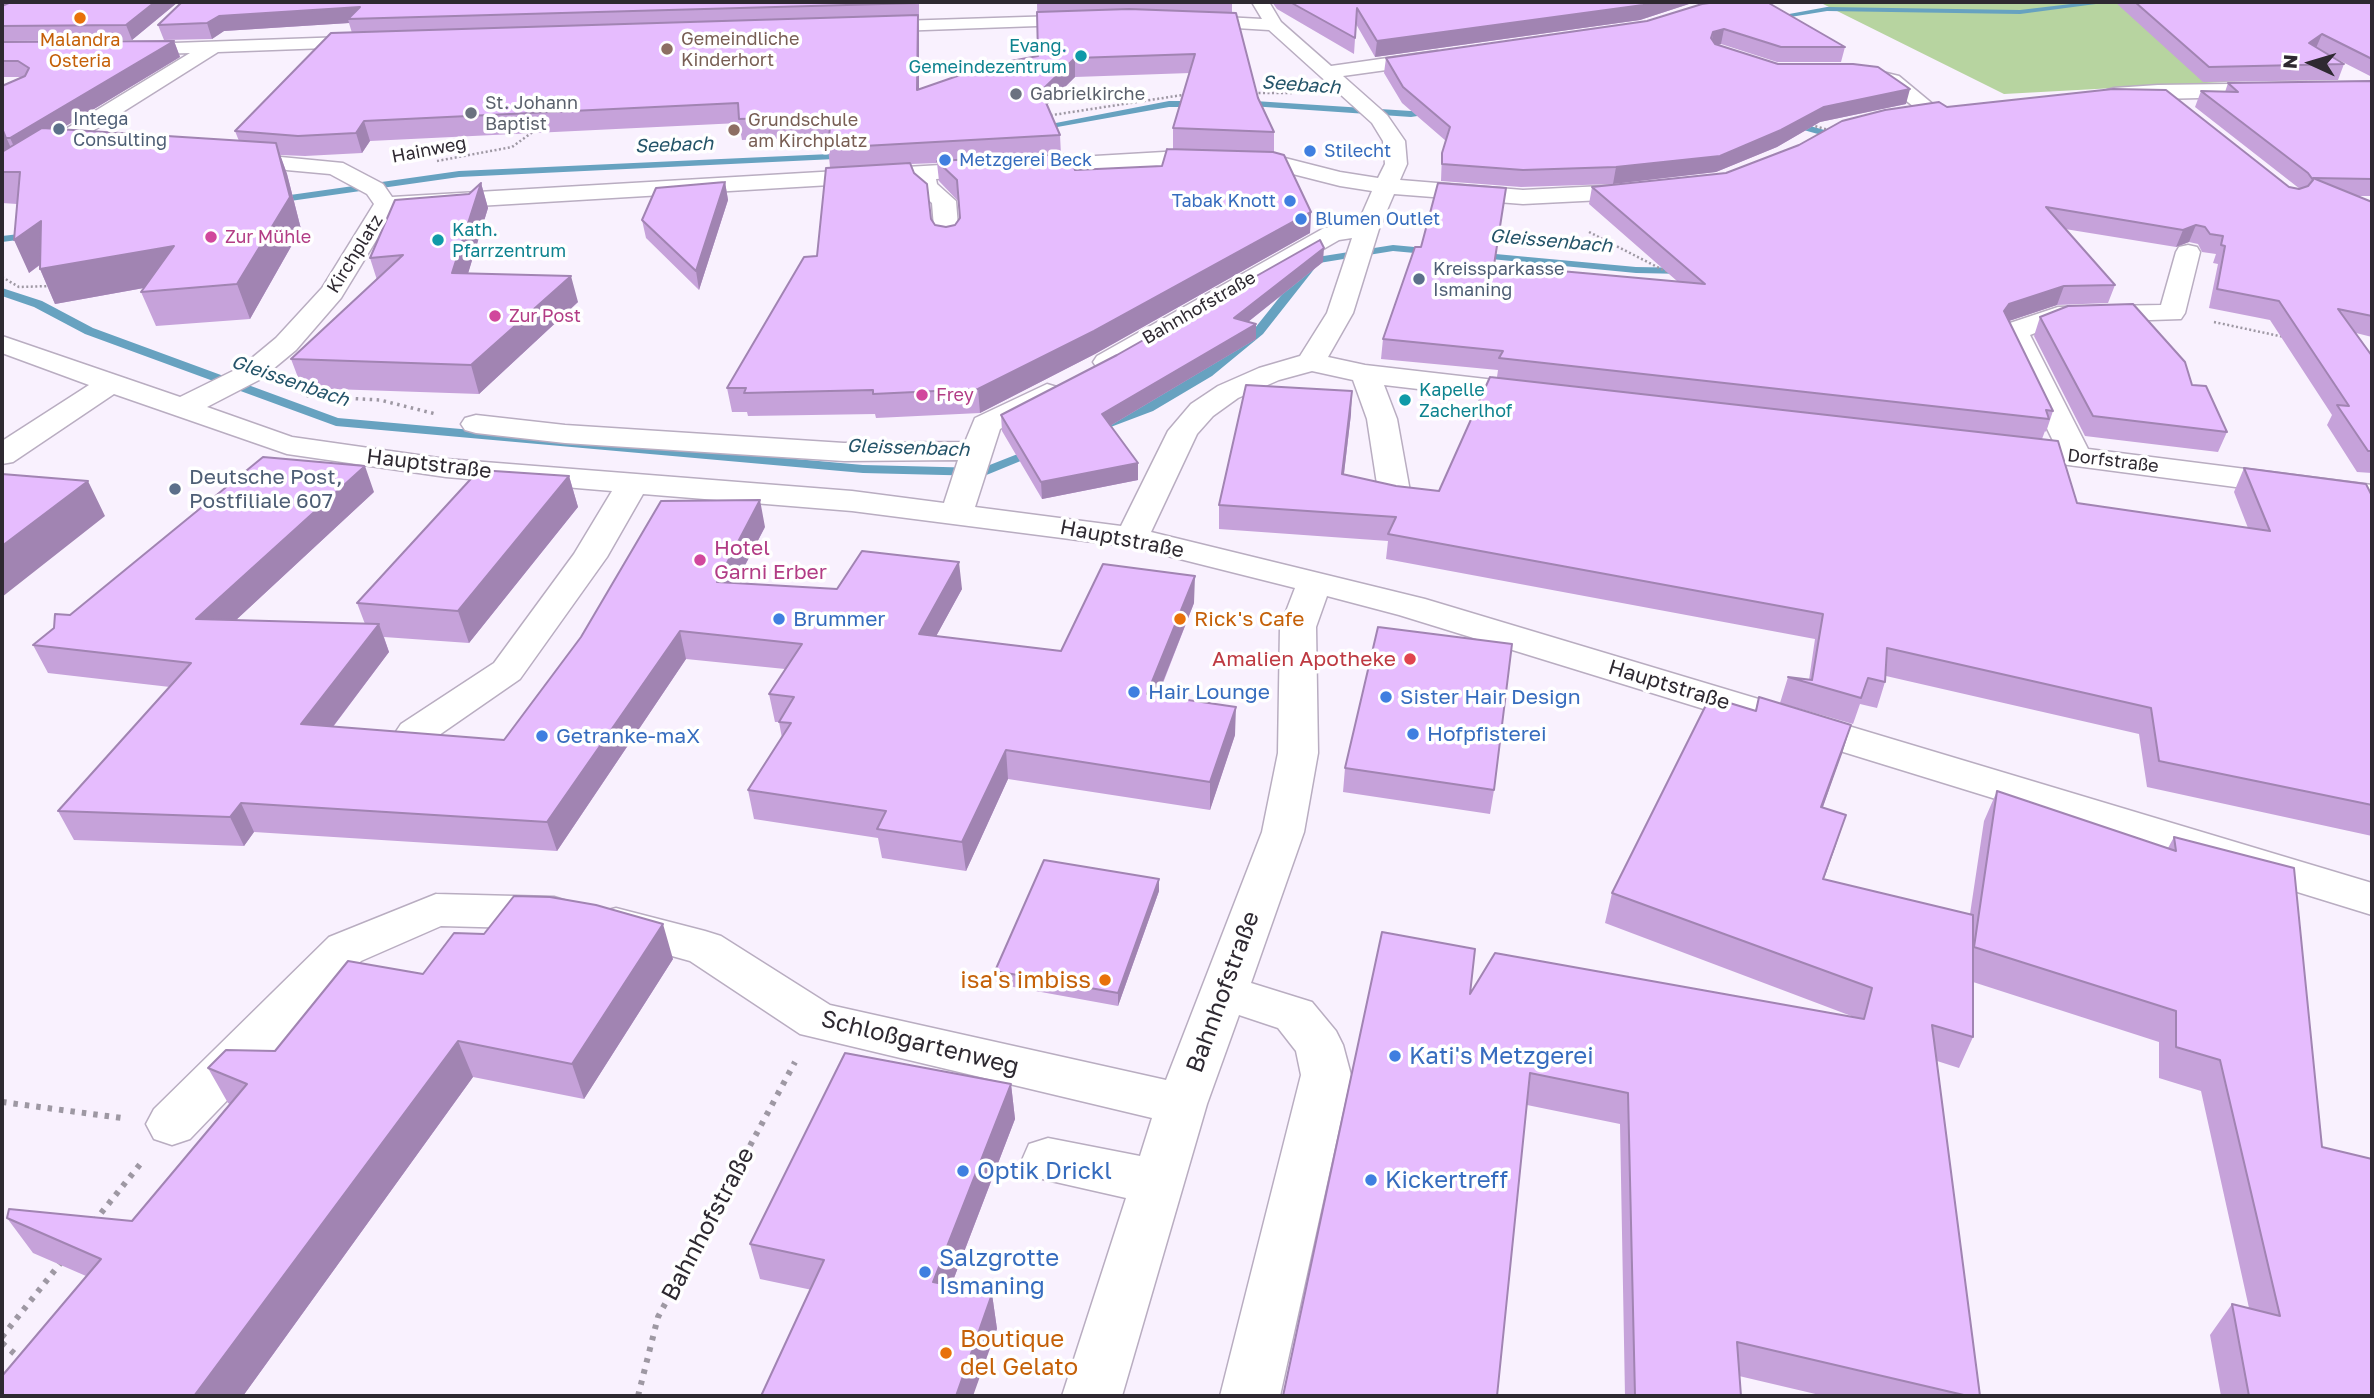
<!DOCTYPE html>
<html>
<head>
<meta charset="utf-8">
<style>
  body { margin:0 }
  #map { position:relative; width:2374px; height:1398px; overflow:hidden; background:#f9f1fe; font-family:"Golos Text",sans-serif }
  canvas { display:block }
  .frame { position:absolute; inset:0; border:4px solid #2e2931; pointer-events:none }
  .north { position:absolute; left:2276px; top:28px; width:70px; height:70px; -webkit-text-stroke:5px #fff; paint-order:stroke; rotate:274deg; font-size:19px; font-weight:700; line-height:28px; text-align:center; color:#2e2931 }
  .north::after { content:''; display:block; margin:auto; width:24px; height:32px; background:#2e2931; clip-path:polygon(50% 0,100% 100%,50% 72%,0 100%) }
</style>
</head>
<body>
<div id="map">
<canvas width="2374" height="1398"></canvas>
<div class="frame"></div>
<div class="north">N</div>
</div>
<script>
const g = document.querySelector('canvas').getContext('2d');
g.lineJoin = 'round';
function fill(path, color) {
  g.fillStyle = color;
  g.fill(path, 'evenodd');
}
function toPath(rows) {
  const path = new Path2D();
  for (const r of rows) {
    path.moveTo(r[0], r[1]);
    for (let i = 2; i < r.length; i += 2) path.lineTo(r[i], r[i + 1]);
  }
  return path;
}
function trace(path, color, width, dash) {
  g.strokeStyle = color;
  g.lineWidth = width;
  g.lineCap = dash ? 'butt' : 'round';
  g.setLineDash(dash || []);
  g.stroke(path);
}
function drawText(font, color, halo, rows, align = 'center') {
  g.font = font + ' "Golos Text",sans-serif';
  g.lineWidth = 7;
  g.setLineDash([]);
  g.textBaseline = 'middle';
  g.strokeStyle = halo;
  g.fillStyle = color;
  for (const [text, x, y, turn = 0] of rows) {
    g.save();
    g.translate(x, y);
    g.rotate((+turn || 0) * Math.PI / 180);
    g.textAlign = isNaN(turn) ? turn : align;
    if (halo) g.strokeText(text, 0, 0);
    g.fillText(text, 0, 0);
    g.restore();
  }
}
fill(toPath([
  [2232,2,2239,30,2333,80,2243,81,2004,94,1821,3]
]), '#b7d4a0');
fill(toPath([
  [2088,2,2111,2,2020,14,1827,11,1766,21,1762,19,1827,7,2020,10,2088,2],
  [1239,100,1411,111,1438,109,1443,112,1411,117,1236,105,1234,103,1239,100],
  [1169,101,1204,101,1209,104,1204,107,1169,107,1035,131,1030,128,1169,101],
  [1785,119,1846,136,1848,138,1843,141,1782,124,1782,120,1785,119],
  [852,153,857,156,856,158,459,177,269,204,264,201,269,198,459,171,852,153],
  [37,232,41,233,41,237,2,242,2,236,37,232],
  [1393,245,1436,249,1442,252,1436,255,1393,251,1319,263,1263,334,1212,376,1153,411,1108,428,1098,428,1096,425,1143,405,1202,370,1255,328,1311,258,1393,245],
  [1474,252,1636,267,1687,268,1693,271,1687,274,1636,273,1470,257,1470,253,1474,252],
  [2,288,42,301,93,328,338,418,863,465,982,468,1033,448,1038,447,1045,451,984,476,863,473,336,426,85,334,34,307,2,296,2,288]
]), '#67a2c0');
const minor = toPath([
  [1255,2,1269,2,1281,22,1331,66,1437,51,1444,53,1447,57,1444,61,1437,63,1343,76,1387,115,1405,141,1407,164,1400,180,1523,190,1642,184,1650,186,1654,191,1650,196,1642,198,1523,204,1394,194,1379,229,1353,313,1328,357,1365,365,1538,385,1548,388,1553,394,1548,400,1538,403,1384,385,1397,419,1411,497,1406,504,1395,507,1384,504,1379,497,1367,419,1353,380,1312,371,1279,380,1238,398,1213,416,1197,434,1151,532,1425,599,2372,883,2372,915,1399,615,1327,596,1316,627,1318,753,1304,832,1251,983,1312,1002,1336,1031,1343,1045,1351,1075,1280,1396,1220,1396,1301,1075,1296,1051,1278,1028,1239,1015,1207,1104,1122,1396,1062,1396,1126,1198,1029,1176,1022,1160,1029,1144,1048,1138,1140,1156,1152,1118,800,1034,690,961,600,936,593,924,600,912,616,908,705,931,721,936,830,1005,1166,1080,1262,832,1278,753,1280,627,1295,588,1132,547,852,511,643,494,607,557,520,679,429,742,415,745,401,742,395,733,401,724,494,663,574,554,612,491,446,477,287,454,114,394,13,462,2,464,2,441,89,385,2,353,2,336,180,397,241,367,276,338,322,288,374,204,367,194,330,174,221,164,218,159,221,154,229,152,343,163,383,184,392,197,1181,151,1273,155,1340,172,1378,178,1385,164,1383,141,1372,123,1269,30,1186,25,1177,20,1186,15,1262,19,1253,4,1255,2],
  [1181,165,1273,169,1340,186,1372,191,1358,223,1324,228,1097,356,1093,362,1097,368,1107,370,1117,368,1339,240,1352,238,1327,313,1300,356,1259,368,1218,386,1191,404,1168,431,1121,526,975,507,1000,429,1057,399,1062,393,1057,387,1047,384,975,418,965,442,844,443,565,425,476,415,465,418,461,424,465,430,476,433,565,443,844,461,958,460,944,503,852,491,446,459,292,437,207,407,261,379,296,350,341,298,394,211,914,180,918,191,932,203,935,239,938,244,947,246,956,244,959,239,956,201,937,184,936,179,1181,165],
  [1088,15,1094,16,1097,20,1094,24,868,32,859,27,868,22,1088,15],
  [374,36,383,42,381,46,218,52,10,183,2,185,2,168,190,53,123,55,114,49,116,45,374,36],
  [1862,67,1899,76,1940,110,1937,114,1923,114,1885,84,1855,77,1852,73,1862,67],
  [2372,82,2372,94,2114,100,2107,98,2104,94,2107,90,2114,88,2158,85,2372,82],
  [2188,245,2197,247,2200,252,2185,313,2181,319,2061,323,2030,335,2088,449,2372,485,2372,505,2000,456,1996,449,2000,442,2011,440,2055,445,2000,331,2004,325,2058,307,2161,305,2176,252,2179,247,2188,245],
  [436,894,554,897,570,902,576,913,570,924,554,929,441,926,361,961,190,1139,172,1145,154,1139,146,1124,154,1109,329,937,436,894]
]);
trace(minor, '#b9adc1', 3);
trace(toPath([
  [1254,93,1294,93],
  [1046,116,1189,94],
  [1811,125,1829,130],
  [437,161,512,147,534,131],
  [1589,232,1669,273],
  [2,277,19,287,51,286],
  [2214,322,2284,337]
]), '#9e98a3', 2.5, [2, 2.5]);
trace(toPath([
  [294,390,308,396,380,400,436,414]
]), '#9e98a3', 3.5, [2.5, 4.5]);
trace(toPath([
  [2,1102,122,1118],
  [94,1222,141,1163],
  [2,1337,62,1261],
  [2,1343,22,1360],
  [638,1396,658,1317,795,1062]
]), '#9e98a3', 6, [4.5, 7]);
fill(minor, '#fff');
fill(toPath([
  [11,2,178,2,132,40,2,41,2,6],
  [182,2,919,2,919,18,918,18,919,33,919,90,1038,56,1037,2,1232,2,1232,13,1258,98,1274,132,1274,152,1311,212,1310,233,1095,354,980,413,876,418,875,414,748,416,747,412,732,412,727,388,817,256,830,167,828,148,829,137,742,140,739,123,370,141,362,153,305,156,280,155,287,174,301,229,250,319,156,326,141,292,144,288,55,304,40,269,40,265,29,273,17,204,2,203,2,86,21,77,2,77,2,42,174,41,180,57,61,129,239,141,235,131,352,33,349,23,224,31,212,39,164,40,158,25],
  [1190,73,1173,128,1173,149,1162,166,1075,170,1061,155,1060,135,1047,105,1075,77],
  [937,163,939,181,958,201,960,218,955,225,946,227,935,225,931,220,911,164],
  [1272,2,1703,2,1689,4,1640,20,1375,57,1356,24,1354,54,1277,9],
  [1716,2,1845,47,1841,62,1777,62,1721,44,1718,45,1906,104,1820,122,1777,147,1716,172,1613,184,1521,187,1441,181,1442,153,1446,141,1402,103,1384,73,1386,58,1647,21],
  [2115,2,2372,2,2372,77,2327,54,2344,64,2338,80,2203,82],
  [2372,81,2372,196,2356,196,2372,203,2372,337,2356,333,2372,356,2372,473,2357,472,2327,425,2332,415,2270,320,2209,308,2218,264,2213,263,2216,254,2202,252,2198,244,2189,242,2176,247,2065,229,2115,285,2108,303,2057,305,2009,321,2053,411,2046,432,2045,431,2042,439,2077,503,2248,528,2234,492,2244,468,2372,496,2372,836,2147,787,2139,734,1886,676,1885,682,1877,708,1860,704,1853,724,1780,703,1788,677,1809,680,1815,639,1386,559,1388,541,1219,529,1219,505,1351,414,1344,474,1396,486,1439,491,1497,377,1498,370,1381,359,1383,339,1677,281,1589,204,1592,187,1726,173,1947,107,2300,189,2195,107,2201,91,2225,92,2228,83],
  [725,182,728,200,699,290,646,238,642,220],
  [481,183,488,208,468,273,578,302,479,394,302,388,291,359,377,280,370,258,469,194],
  [1323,262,1248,322,1256,339,1110,426,1138,463,1138,480,1042,499,1002,431,1001,415],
  [2040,317,2192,385,2227,432,2218,452,2085,436,2034,336],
  [569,476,578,507,469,643,384,637,389,652,333,727,504,740,765,527,736,583,837,589,962,589,936,636,1061,651,1194,603,1158,696,1235,735,1210,810,1008,779,966,871,882,858,878,838,754,819,748,790,782,738,779,722,775,722,769,694,785,669,686,659,557,851,254,832,244,846,74,840,58,811,170,687,48,673,33,645,70,615,374,492,236,620,365,624,357,603],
  [1759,697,1851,725,1823,807,1836,845,1824,879,1970,914,1984,821,1997,791,2168,848,2174,837,2322,1147,2372,1396,2221,1396,2210,1335,2232,1304,2249,1308,2201,1091,2159,1078,2159,1042,1973,982,1973,1037,1959,1068,1937,1061,1980,1396,1824,1396,1739,1376,1741,1396,1625,1396,1620,1124,1527,1105,1470,994,1854,1017,1605,923,1612,893,1755,711],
  [1345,768,1494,790,1490,814,1343,792],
  [1159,879,1159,891,1118,1006,997,984,995,971],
  [673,959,584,1099,473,1077,243,1396,2,1396,86,1276,33,1253,7,1218,132,1221,230,1104,228,1103,208,1068,275,1051,423,974],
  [1011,1084,1015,1119,951,1286,992,1294,997,1329,760,1279,750,1244]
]), '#c6a2da');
fill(toPath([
  [155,2,178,2,132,40,126,25],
  [1653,2,1703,2,1689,4,1640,20,1375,57,1377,41],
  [360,7,348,19,349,23,224,31,212,39,207,23,219,16],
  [918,15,919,33,919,110,917,90],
  [1724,29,1721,44,1711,47,1713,32],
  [2322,34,2316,48,2309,43],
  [174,41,180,57,18,155,10,138],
  [1075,58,1075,77,1042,110,1041,91],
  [1910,89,1906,104,1820,122,1777,147,1716,172,1613,184,1616,167,1824,107],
  [364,121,370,141,362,153,356,133],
  [2,128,15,157,2,166],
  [276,143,287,174,301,229,250,319,237,284],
  [725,182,728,200,699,290,696,271],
  [481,183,488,208,460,300,452,273],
  [1311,212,1310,233,1095,354,980,413,978,389],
  [41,221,55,253,29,273,14,240],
  [2196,225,2189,242,2176,247,2183,230],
  [174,246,188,280,55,304,40,269],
  [1324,248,1323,262,1234,333,1234,318],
  [571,276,578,302,479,394,471,365],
  [2064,286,2057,305,2003,323,2004,311,2009,304],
  [1256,324,1256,339,1103,430,1102,414],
  [1352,391,1351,414,1341,498,1342,474],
  [1138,463,1138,480,1042,499,1041,482],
  [365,466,374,492,208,646,196,619],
  [569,476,578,507,469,643,458,611],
  [88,481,105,516,2,597,2,546],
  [760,500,765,527,722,609,717,582],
  [959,562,962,589,922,662,919,634],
  [1195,576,1194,603,1147,722,1147,694],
  [379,624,389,652,313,753,301,724],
  [680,631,686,659,557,851,547,822],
  [1236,707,1235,735,1210,810,1210,782],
  [1851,725,1842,754,1812,837,1821,807],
  [1006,750,1008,779,966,871,962,842],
  [241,803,254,832,244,846,230,817],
  [1846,815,1836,845,1812,910,1823,879],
  [1159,879,1159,891,1118,1006,1118,993],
  [663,924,673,959,584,1099,572,1064],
  [458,1041,473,1077,243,1396,194,1396],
  [1011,1084,1015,1119,939,1317,933,1282],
  [992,1294,997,1329,973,1396,956,1396]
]), '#a184b2');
const building = toPath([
  [11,2,155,2,126,25,2,26,2,6,11,2],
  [182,2,918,2,918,3,348,19,360,7,219,16,207,23,158,25,182,2],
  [1290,2,1653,2,1643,5,1377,41,1357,8,1355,38,1290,2],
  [1716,2,1767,2,1845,47,1781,47,1724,29,1713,32,1711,38,1715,44,1778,64,1853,64,1878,67,1910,89,1824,107,1781,130,1720,156,1616,167,1523,170,1442,164,1442,153,1450,127,1403,87,1386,58,1647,21,1702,4,1716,2],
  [2135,2,2372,2,2372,59,2322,34,2309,43,2344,64,2209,67,2135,2],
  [1129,9,1236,13,1258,98,1274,132,1173,128,1195,54,1075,58,1041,91,1060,135,828,148,831,116,739,119,738,103,364,121,356,133,298,136,235,131,331,33,918,15,917,90,989,65,1038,56,1037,12,1129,9],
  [174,41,10,138,6,138,2,128,2,86,25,76,29,68,18,61,2,61,2,42,174,41],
  [2372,81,2372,179,2313,178,2372,202,2372,316,2338,309,2372,356,2372,451,2368,451,2337,405,2349,406,2279,301,2217,289,2225,246,2221,245,2223,236,2210,234,2205,227,2196,225,2183,230,2046,207,2115,285,2064,286,2009,304,2004,311,2053,411,2046,410,2049,419,1499,358,1503,351,1383,339,1415,247,1421,247,1438,183,1506,188,1494,265,1705,284,1592,187,1726,173,1799,145,1842,121,1885,110,1939,102,1947,107,2113,89,2166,90,2289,187,2299,189,2308,186,2313,180,2308,173,2201,91,2238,92,2228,83,2372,81],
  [42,128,276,143,290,197,237,284,141,292,174,246,40,269,41,221,14,240,20,172,2,172,2,152,42,128],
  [1167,149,1273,152,1284,155,1311,212,1094,331,978,389,873,394,873,390,744,393,746,388,727,388,804,257,817,256,826,168,910,163,914,173,927,184,931,219,935,225,946,227,955,225,960,218,957,180,937,161,1068,154,1075,170,1162,166,1167,149],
  [725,182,696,271,642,220,656,188,725,182],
  [481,183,452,273,571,276,471,365,291,359,403,255,370,258,395,200,469,194,481,183],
  [1320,240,1324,248,1234,318,1256,324,1102,414,1138,463,1041,482,1001,415,1117,355,1320,240],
  [2133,304,2185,362,2192,385,2206,386,2227,432,2093,416,2040,317,2068,306,2133,304],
  [1490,377,2058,441,2077,503,2270,531,2244,468,2366,484,2372,496,2372,805,2159,761,2151,708,1887,648,1885,682,1868,678,1861,698,1788,677,1812,680,1823,614,1388,534,1396,517,1219,505,1246,385,1352,391,1342,474,1396,486,1439,491,1490,377],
  [263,457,365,466,196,619,379,624,301,724,504,740,581,637,661,501,760,500,717,582,837,589,862,551,959,562,919,634,1061,651,1103,564,1195,576,1147,694,1236,707,1210,782,1006,750,962,842,877,829,886,811,748,790,791,723,779,722,794,697,769,694,802,644,680,631,547,822,241,803,230,817,58,811,191,663,33,645,54,628,55,614,70,615,263,457],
  [479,470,569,476,458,611,357,603,479,470],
  [2,474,88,481,2,546,2,474],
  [1378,627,1512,644,1494,790,1345,768,1378,627],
  [1710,697,1756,711,1759,697,1851,725,1821,807,1846,815,1823,879,1973,915,1973,1037,1932,1025,1980,1396,1968,1396,1737,1342,1741,1396,1635,1396,1628,1093,1530,1073,1497,1396,1283,1396,1382,932,1475,949,1470,994,1495,953,1864,1019,1872,988,1612,893,1710,697],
  [1997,791,2176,851,2174,837,2294,868,2322,1147,2372,1159,2372,1396,2249,1396,2232,1304,2280,1316,2220,1060,2176,1047,2176,1011,1974,947,1997,791],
  [1044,860,1159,879,1118,993,995,971,1044,860],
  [514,896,550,897,596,905,663,924,572,1064,458,1041,194,1396,2,1396,2,1376,101,1259,7,1218,9,1209,132,1221,247,1084,208,1068,226,1050,275,1051,348,961,423,974,454,933,484,934,514,896],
  [845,1053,1011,1084,933,1282,992,1294,956,1396,761,1396,824,1260,750,1244,845,1053]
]);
fill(building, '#e6bcfe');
trace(building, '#a184b2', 2);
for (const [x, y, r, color] of [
  [80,18,7,"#e8710a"],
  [667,49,7,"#8d6e63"],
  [1081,56,7,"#0f9aa8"],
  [1016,94,7,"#6b7280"],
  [471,113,7,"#6b7280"],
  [59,129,7,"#5c6f8a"],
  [734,130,7,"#8d6e63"],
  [1310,151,7,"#3f7fe0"],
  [945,160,7,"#3f7fe0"],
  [1290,201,7,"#3f7fe0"],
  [1301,219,7,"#3f7fe0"],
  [211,237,7,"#d1479c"],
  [438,240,7,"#0f9aa8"],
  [1419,279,7,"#5c6f8a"],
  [495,316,7,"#d1479c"],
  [922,395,7,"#d1479c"],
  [1405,400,7,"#0f9aa8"],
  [175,489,7,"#5c6f8a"],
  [700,560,7,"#d1479c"],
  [779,619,7,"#3f7fe0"],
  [1180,619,7,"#e8710a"],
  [1410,659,7,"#e0444e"],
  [1134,692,7,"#3f7fe0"],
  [1386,697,7,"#3f7fe0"],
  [1413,734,7,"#3f7fe0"],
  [542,736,7,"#3f7fe0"],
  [1105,980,7,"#e8710a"],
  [1395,1056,7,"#3f7fe0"],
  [963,1171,7,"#3f7fe0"],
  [1371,1180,7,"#3f7fe0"],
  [925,1272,7,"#3f7fe0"],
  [946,1353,7,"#e8710a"]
]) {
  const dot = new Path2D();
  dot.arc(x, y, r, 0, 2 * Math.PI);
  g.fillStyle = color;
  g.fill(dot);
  trace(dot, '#fff', 2.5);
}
drawText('18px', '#785e54', '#fff', [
  ["Gemeindliche",681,39],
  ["Kinderhort",681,60],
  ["Grundschule",748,120],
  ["am Kirchplatz",748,141]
], 'left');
drawText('18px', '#c56008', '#fff', [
  ["Malandra",80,40],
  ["Osteria",80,61]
]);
drawText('18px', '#0d838f', '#fff', [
  ["Evang.",1067,46,"right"],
  ["Gemeindezentrum",1067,67,"right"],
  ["Kath.",452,230],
  ["Pfarrzentrum",452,251],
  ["Kapelle",1419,390],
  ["Zacherlhof",1419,411]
], 'left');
drawText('18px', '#5b616d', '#fff', [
  ["Gabrielkirche",1030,94],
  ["St. Johann",485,103],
  ["Baptist",485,124]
], 'left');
drawText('18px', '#4e5e75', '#fff', [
  ["Intega",73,119],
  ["Consulting",73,140],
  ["Kreissparkasse",1433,269],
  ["Ismaning",1433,290]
], 'left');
drawText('18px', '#2e2931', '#fff', [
  ["Hainweg",429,150,-11],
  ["Kirchplatz",355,254,-58],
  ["Bahnhofstraße",1199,308,-30],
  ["Dorfstraße",2113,461,7]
]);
drawText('18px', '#366cbe', '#fff', [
  ["Stilecht",1324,151],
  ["Metzgerei Beck",959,160],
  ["Tabak Knott",1276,201,"right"],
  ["Blumen Outlet",1315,219]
], 'left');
drawText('18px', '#b23c85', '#fff', [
  ["Zur Mühle",225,237],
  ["Zur Post",509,316],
  ["Frey",936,395]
], 'left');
drawText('italic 19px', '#245469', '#fff', [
  ["Seebach",1301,85,4],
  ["Seebach",674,145,-2],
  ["Gleissenbach",1551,241,5],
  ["Gleissenbach",290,381,19],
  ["Gleissenbach",908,448,2]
]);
drawText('21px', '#2e2931', '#fff', [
  ["Hauptstraße",429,464,7],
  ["Hauptstraße",1122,539,11],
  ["Hauptstraße",1669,685,17]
]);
drawText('21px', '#4e5e75', '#fff', [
  ["Deutsche Post,",189,477],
  ["Postfiliale 607",189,501]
], 'left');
drawText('21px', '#b23c85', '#fff', [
  ["Hotel",714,548],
  ["Garni Erber",714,572]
], 'left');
drawText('21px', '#366cbe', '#fff', [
  ["Brummer",793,619],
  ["Hair Lounge",1148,692],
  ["Sister Hair Design",1400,697],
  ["Hofpfisterei",1427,734],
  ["Getranke-maX",556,736]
], 'left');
drawText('21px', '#c56008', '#fff', [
  ["Rick's Cafe",1194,619]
], 'left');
drawText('21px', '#be3a42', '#fff', [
  ["Amalien Apotheke",1396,659]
], 'right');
drawText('24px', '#c56008', '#fff', [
  ["isa's imbiss",1091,980],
  ["Boutique",960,1339,"left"],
  ["del Gelato",960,1367,"left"]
], 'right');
drawText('24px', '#2e2931', '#fff', [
  ["Bahnhofstraße",1223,992,-70],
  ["Schloßgartenweg",920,1043,14],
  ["Bahnhofstraße",708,1224,-62]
]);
drawText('24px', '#366cbe', '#fff', [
  ["Kati's Metzgerei",1409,1056],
  ["Optik Drickl",977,1171],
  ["Kickertreff",1385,1180],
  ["Salzgrotte",939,1258],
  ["Ismaning",939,1286]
], 'left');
</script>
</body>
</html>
